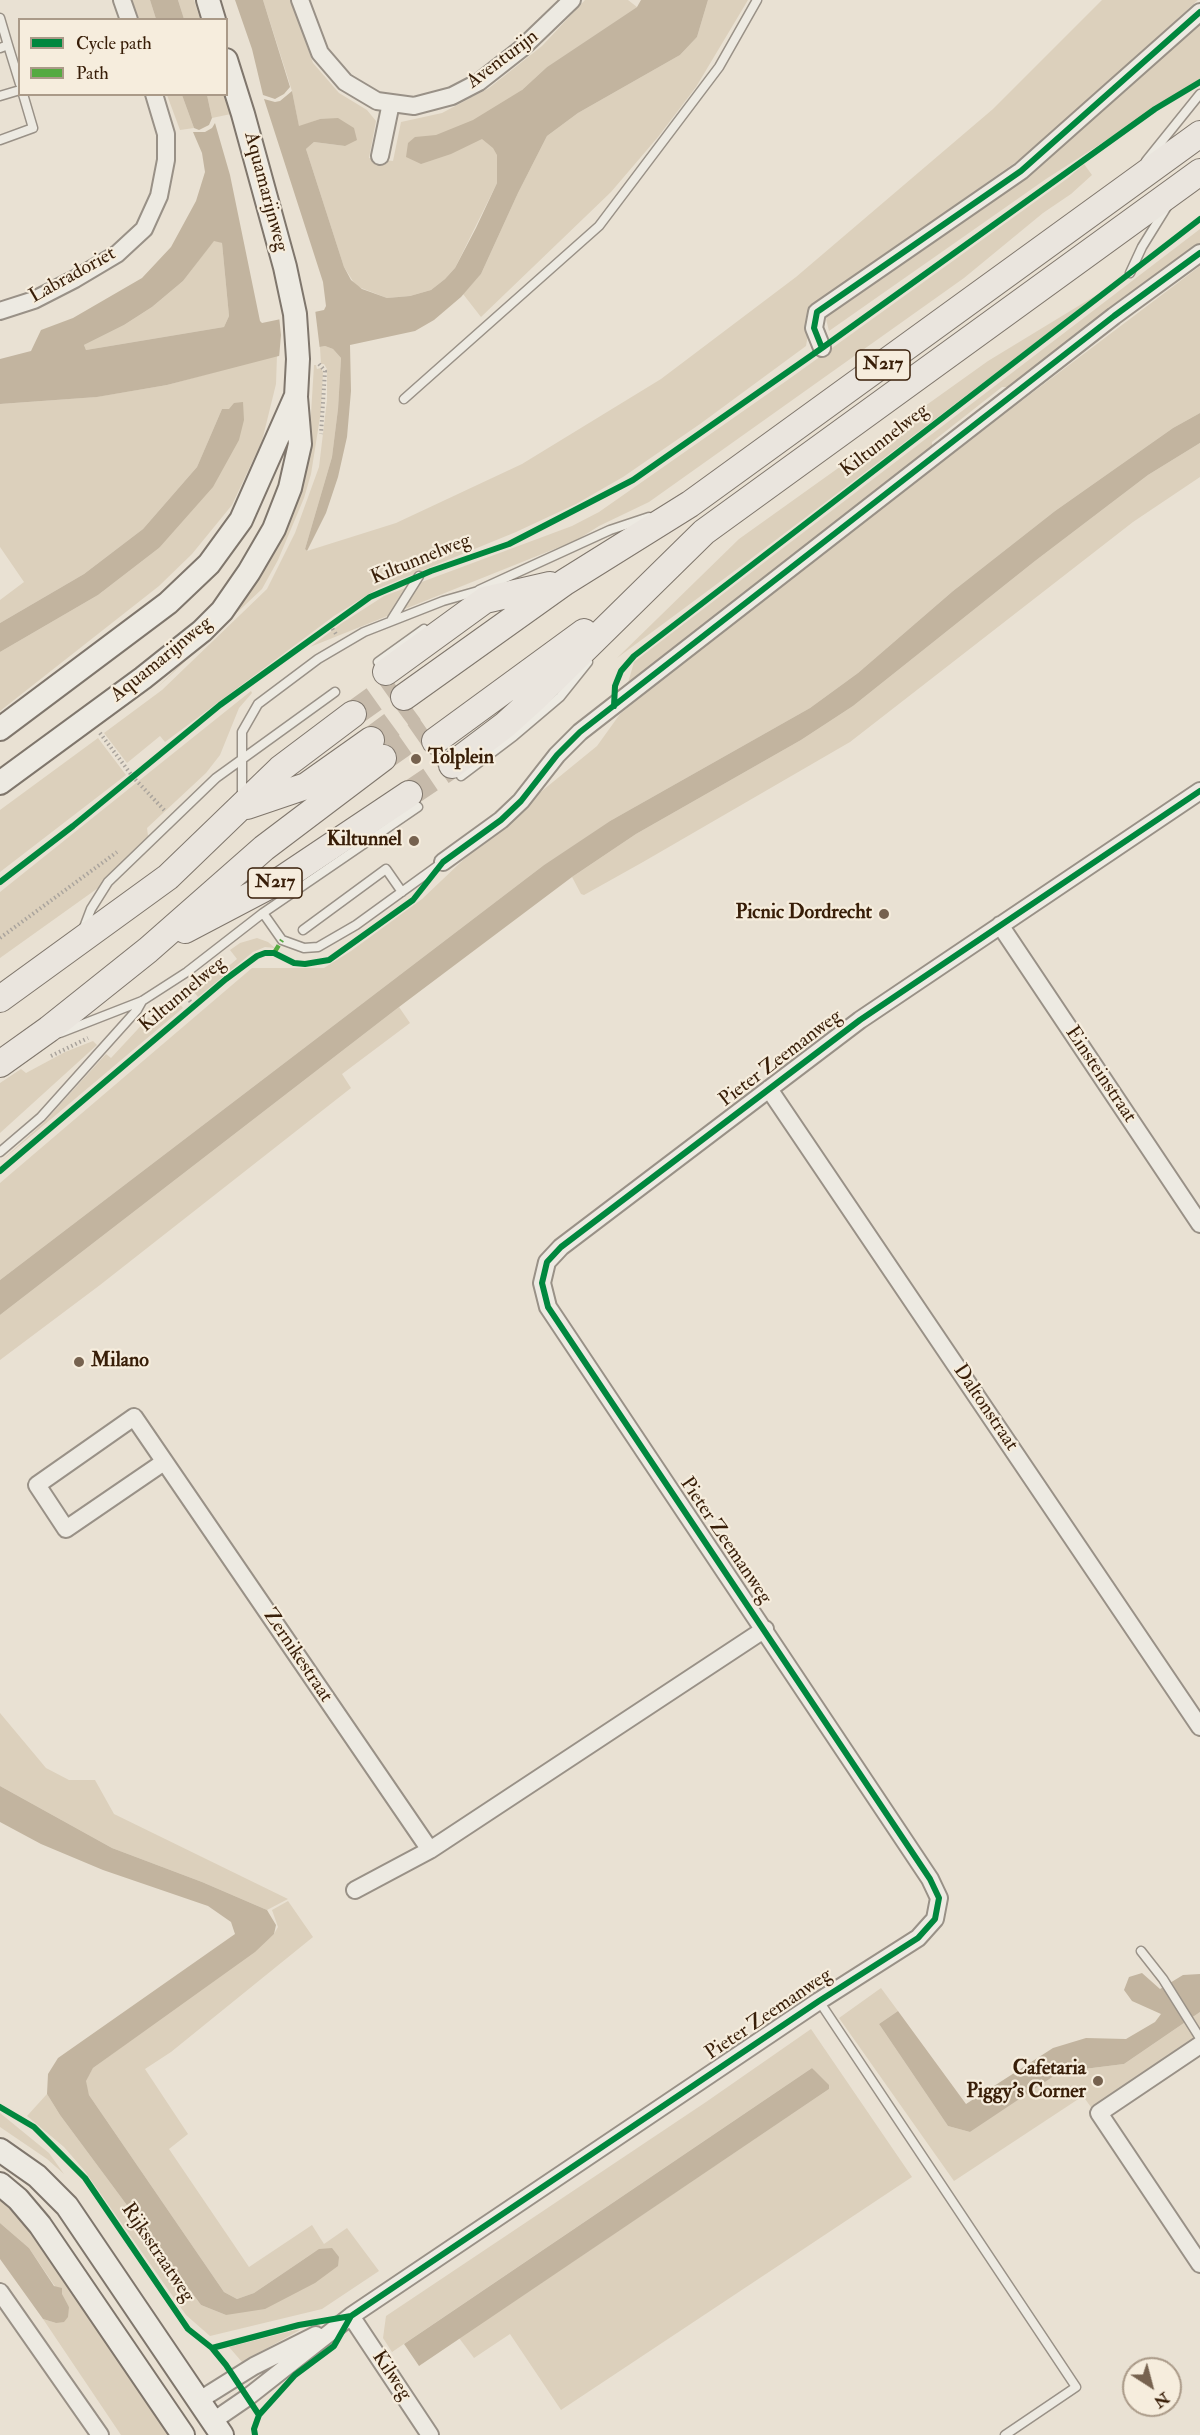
<!DOCTYPE html>
<html>
<head>
<meta charset="utf-8">
<style>
  body { margin:0 }
  #map { position:relative; width:1200px; height:2435px; overflow:hidden; background:#e9e1d3; font-family:"IM FELL Double Pica",serif }
  canvas { display:block }
  .legend { position:absolute; left:18px; top:18px; width:210px; height:78px; box-sizing:border-box; background:#f6eddd; border:2px solid #aa9a88; margin:0; padding:8px 10px; list-style:none; font-size:18px; color:#381e08 }
  .legend li { display:flex; align-items:center; gap:12px; height:30px }
  .legend b { width:30px; border:2px solid #aa9a88 }
  .north { position:absolute; left:1122px; top:2357px; width:60px; height:60px; box-sizing:border-box; background:#f6eddd; border:2px solid #aa9a88; border-radius:50%; rotate:144deg; font-size:16px; font-weight:700; line-height:24px; text-align:center; color:#381e08 }
  .north::after { content:''; display:block; margin:auto; width:21px; height:27px; background:#76624f; clip-path:polygon(50% 0,100% 100%,50% 72%,0 100%) }
</style>
</head>
<body>
<div id="map">
<canvas width="1200" height="2435"></canvas>
<ul class="legend">
<li><b style="height:8px;background:#00873e"></b>Cycle path</li>
<li><b style="height:8px;background:#55aa41"></b>Path</li>
</ul>
<div class="north">N</div>
</div>
<script>
const g = document.querySelector('canvas').getContext('2d');
g.lineJoin = 'round';
function fill(path, color) {
  g.fillStyle = color;
  g.fill(path, 'evenodd');
}
function toPath(rows) {
  const path = new Path2D();
  for (const r of rows) {
    path.moveTo(r[0], r[1]);
    for (let i = 2; i < r.length; i += 2) path.lineTo(r[i], r[i + 1]);
  }
  return path;
}
function trace(path, color, width, dash) {
  g.strokeStyle = color;
  g.lineWidth = width;
  g.lineCap = dash ? 'butt' : 'round';
  g.setLineDash(dash || []);
  g.stroke(path);
}
function drawText(font, color, halo, rows, align = 'center') {
  g.font = font + ' "IM FELL Double Pica",serif';
  g.lineWidth = 4.5;
  g.setLineDash([]);
  g.textBaseline = 'middle';
  g.strokeStyle = halo;
  g.fillStyle = color;
  for (const [text, x, y, turn = 0] of rows) {
    g.save();
    g.translate(x, y);
    g.rotate((+turn || 0) * Math.PI / 180);
    g.textAlign = isNaN(turn) ? turn : align;
    if (halo) g.strokeText(text, 0, 0);
    g.fillText(text, 0, 0);
    g.restore();
  }
}
fill(toPath([
  [132,0,150,0,156,19,139,19],
  [178,0,194,0,200,19,184,19],
  [263,0,291,0,313,63,339,93,367,110,376,121,369,158,393,161,401,122,442,113,489,88,542,46,585,0,628,0,637,7,547,67,522,90,497,155,497,183,455,268,445,279,431,290,410,296,387,298,356,286,344,267,306,149,314,142,345,146,320,119,299,127,292,91],
  [708,0,748,0,696,87,658,137,611,192,481,317,463,294,481,274,518,193,547,136,578,113,680,55,697,37],
  [1102,0,1198,0,1037,147,850,279,812,311,806,346,700,424,623,477,576,504,516,532,377,589,334,616,165,742,160,736,127,763,104,733,162,690,267,589,295,533,319,467,327,400,327,369,324,364,321,364,320,347,325,346,333,349,341,358,338,409,332,457,305,549,307,551,396,523,522,464,661,379,796,277,993,109],
  [1200,21,1200,80,1046,179,829,331,826,319,827,316,922,251,1018,181],
  [167,95,182,95,194,128,180,130],
  [207,95,224,95,231,114,212,118],
  [1084,164,1092,175,1071,194,1043,213,964,278,649,502,599,526,577,540,310,647,342,623,384,596,572,526,599,512,789,379,1068,178],
  [1200,229,1200,244,1138,288,1009,387,1002,387,932,442,932,449,628,683,634,662],
  [214,240,222,243,229,316,224,327,86,350,84,345,124,325,152,307,183,281],
  [1200,266,1200,413,1173,428,1055,511,953,591,858,673,810,708,610,821,544,865,0,1280,0,1183,252,968,324,968,351,951,422,899,499,826,597,746,620,714,713,638,1028,396],
  [1108,288,748,561,617,658,739,539,988,361],
  [277,355,276,384,262,441,232,505,192,554,159,586,0,711,0,652,98,595,159,548,229,409,222,409,197,467,143,529,84,574,0,623,0,600,24,582,0,547,0,404,96,397,167,385],
  [314,365,316,365,317,369,321,368,323,372,321,411,311,474,304,498,278,560,262,589,157,688,220,624,302,467,311,414],
  [1200,443,1200,477,1133,522,850,742,643,862,584,895,581,894,572,877,636,834,801,740,853,706,1035,561,1148,475],
  [251,691,252,693,239,708,220,755,206,773,147,828,148,836,98,888,0,958,0,892],
  [98,738,126,775,0,872,0,810],
  [257,938,268,942,275,948,265,947,253,952,198,997,190,987,221,964,225,969,237,959,230,950,240,943],
  [175,998,183,1008,0,1162,44,1122,106,1054,111,1058,150,1016],
  [399,1007,410,1023,342,1074,351,1088,100,1285,0,1360,0,1315],
  [93,1041,97,1045,0,1133,0,1083,21,1069,26,1073,65,1052],
  [0,1713,46,1768,69,1780,95,1780,114,1814,288,1899,267,1910,202,1882,112,1848,0,1786],
  [288,1901,313,1937,171,2052,145,2069,188,2134,169,2149,249,2267,312,2225,324,2244,347,2228,379,2271,322,2309,210,2336,186,2315,84,2170,64,2147,27,2116,47,2094,60,2115,201,2305,226,2315,319,2249,254,2293,237,2299,224,2292,89,2095,85,2081,93,2068,274,1934,278,1927,272,1910],
  [881,1988,898,2011,879,2024,948,2126,970,2132,1060,2072,1124,2064,1200,2012,1200,2041,1093,2110,1083,2096,954,2181,839,2018],
  [811,2029,912,2177,561,2410,510,2334,474,2358,459,2338,829,2089,812,2068,392,2352,383,2338,386,2316,706,2102],
  [0,2113,49,2153,64,2174,47,2159,0,2127],
  [0,2198,23,2217,172,2435,121,2435,43,2319,56,2323,69,2307,29,2248,0,2223],
  [296,2330,300,2330,242,2362,229,2347]
]), '#dcd0bc');
fill(toPath([
  [150,0,178,0,184,19,156,19],
  [235,0,263,0,290,87,284,94,275,99,263,95,252,49],
  [641,0,708,0,697,37,680,55,578,113,547,136,518,193,481,274,461,297,434,320,415,331,350,345,351,391,347,437,338,477,326,513,307,551,305,549,332,457,338,409,341,358,333,349,325,346,298,351,167,385,97,397,0,404,0,359,31,351,41,330,73,318,142,278,171,247,196,201,205,172,202,153,193,132,205,132,212,128,215,123,230,175,260,321,262,323,324,310,326,306,323,282,264,99,275,102,280,101,292,91,299,126,320,119,338,118,354,128,357,140,345,146,314,142,306,149,344,267,351,280,362,289,387,298,410,296,431,290,445,279,455,268,476,228,497,183,497,155,493,148,482,139,451,154,421,164,406,157,408,143,415,137,436,135,473,120,522,90,547,67,637,7],
  [214,241,222,243,229,316,224,327,86,350,84,345,124,325,152,307,183,281],
  [182,95,207,95,212,118,209,125,199,130,194,128],
  [243,402,244,420,239,440,213,487,159,548,98,595,0,652,0,623,84,574,143,529,197,467,222,409,229,409,234,403],
  [1200,413,1200,443,1148,475,1035,561,853,706,801,740,636,834,572,877,399,1007,0,1315,0,1280,544,865,610,821,810,708,858,673,953,591,1055,511,1173,428],
  [0,1786,112,1848,202,1882,267,1910,276,1925,274,1934,255,1952,93,2068,86,2081,89,2095,224,2292,237,2299,254,2293,319,2249,332,2248,339,2257,338,2266,315,2283,265,2309,226,2315,201,2305,60,2115,47,2094,48,2074,58,2058,235,1934,231,1922,208,1906,103,1870,41,1844,0,1822],
  [1142,1973,1160,1989,1183,1975,1200,1974,1200,2012,1124,2064,1060,2072,970,2132,948,2126,879,2024,898,2011,966,2104,1053,2048,1086,2038,1126,2039,1155,2022,1161,2014,1132,2001,1124,1990,1129,1977],
  [812,2068,829,2085,829,2089,419,2366,404,2344],
  [0,2223,29,2248,54,2286,62,2288,62,2294,69,2307,68,2317,64,2322,56,2323,43,2319,0,2259]
]), '#c2b49f');
fill(toPath([
  [315,309,320,350,279,358,281,335,279,316]
]), '#e9e1d3');
trace(toPath([
  [353,714,395,684],
  [371,740,413,709],
  [383,758,426,728],
  [409,794,452,765]
]), '#c6baaa', 26, [26, 13]);
const lane = toPath([
  [0,18,8,45],
  [0,48,8,45,20,84],
  [0,96,20,90],
  [0,140,33,128,23,94],
  [1146,161,1200,94],
  [1130,273,1142,247,1168,205],
  [404,399,599,226,719,67,757,0],
  [479,590,610,530,649,517],
  [392,619,419,576],
  [378,662,424,629],
  [461,776,514,736,560,697,588,662],
  [242,797,242,732,258,704,318,659,364,632,443,601,478,591],
  [263,913,282,940,304,948,318,947,356,925,443,862],
  [83,930,91,909,108,882,216,778,335,692],
  [303,930,386,869,402,892],
  [60,1033,142,1001,187,972,263,913,418,807],
  [0,1152,41,1117,137,1010,142,1001],
  [1141,1951,1163,1979,1200,2038],
  [819,2001,1076,2387,1005,2435]
]);
const street = toPath([
  [122,0,129,20],
  [300,0,320,53,345,82,377,101,414,106,452,96,479,82,521,49,572,0],
  [380,156,391,103],
  [0,311,34,300,75,279,117,254,144,229,159,196,166,160,166,134,154,94],
  [822,348,814,328,817,312,1021,171,1200,12],
  [443,862,501,820,521,801,557,755,580,732,1114,316,1200,253],
  [1000,925,1200,1224],
  [769,1089,1200,1727],
  [164,1462,66,1529,37,1485,134,1417,430,1850],
  [355,1890,430,1850,765,1629],
  [1200,2045,1099,2113,1200,2264],
  [0,2292,100,2435],
  [351,2316,430,2435],
  [198,2401,254,2366,316,2335],
  [213,2421,248,2397,351,2316,819,2001,918,1938,935,1919,939,1898,930,1879,548,1307,542,1283,547,1262,561,1247,860,1020,1200,791]
]);
const secondary = toPath([
  [208,0,214,20],
  [0,729,168,603,209,564,241,520,295,398],
  [0,783,143,678,202,631,222,611,249,572,274,529,290,488,300,444,296,397,298,359,295,314,285,267,243,114,226,60],
  [0,2150,37,2176,67,2206,222,2435],
  [0,2184,18,2199,40,2225,183,2435]
]);
const primary = toPath([
  [386,672,485,600,550,585],
  [404,697,565,582,690,504,1200,134],
  [435,741,584,632],
  [452,765,505,725,536,697,704,532,1200,172],
  [247,806,306,786,371,740],
  [185,930,282,879,409,794],
  [0,999,168,877,280,769,353,714],
  [0,1064,49,1029,148,950,264,848,383,758]
]);
trace(lane, '#999187', 11);
trace(street, '#999187', 20);
trace(secondary, '#7f766c', 26);
trace(primary, '#7f766c', 28);
trace(toPath([
  [319,364,325,371,321,434],
  [330,625,336,634],
  [100,733,133,777,166,812],
  [0,938,117,852],
  [181,990,194,1006],
  [51,1056,88,1038]
]), '#aaa49d', 4, [1.5, 3]);
trace(lane, '#edeae2', 8);
trace(street, '#edeae2', 16);
trace(secondary, '#edeae2', 22);
trace(primary, '#eae5de', 26);
trace(toPath([
  [274,953,282,940]
]), '#55aa41', 4.5, [9, 4.5]);
trace(toPath([
  [822,348,814,328,817,312,1021,171,1200,12],
  [614,706,615,686,621,671,634,656,1200,219],
  [0,882,73,826,220,705,370,597,431,571,509,544,633,480,822,348,1155,109,1200,82],
  [0,1171,226,979,257,956,265,953,274,953,294,963,305,964,329,960,413,900,443,862,501,820,521,801,557,755,580,732,1114,316,1200,253],
  [0,2107,34,2127,85,2178,188,2329,212,2348,226,2365,259,2415],
  [212,2348,299,2325,351,2316,819,2001,918,1938,935,1919,939,1898,930,1879,548,1307,542,1283,547,1262,561,1247,860,1020,1200,791],
  [255,2435,254,2429,259,2415,295,2375,334,2346,351,2316]
]), '#00873e', 6);
for (const [x, y, r, color] of [
  [416,759,6,"#76624f"],
  [414,841,6,"#76624f"],
  [884,914,6,"#76624f"],
  [79,1362,6,"#76624f"],
  [1098,2081,6,"#76624f"]
]) {
  const dot = new Path2D();
  dot.arc(x, y, r, 0, 2 * Math.PI);
  g.fillStyle = color;
  g.fill(dot);
  trace(dot, '#f6eddd', 2);
}
for (const [x, y, w] of [
  [883,365,54],
  [275,883,54]
]) {
  const box = new Path2D();
  box.roundRect(x - w / 2, y - 15, w, 30, 4.5);
  g.fillStyle = '#f6eddd';
  g.fill(box);
  trace(box, '#381e08', 1.5);
}
drawText('bold 18px', '#381e08', null, [
  ["N217",883,365],
  ["N217",275,883]
]);
drawText('20px', '#381e08', '#f6eddd', [
  ["Aventurijn",503,60,-37],
  ["Aquamarijnweg",265,192,75],
  ["Labradoriet",73,276,-29],
  ["Kiltunnelweg",885,441,-38],
  ["Kiltunnelweg",421,560,-22],
  ["Aquamarijnweg",162,660,-39],
  ["Kiltunnelweg",183,995,-40],
  ["Pieter Zeemanweg",781,1059,-37],
  ["Einsteinstraat",1100,1075,56],
  ["Daltonstraat",985,1408,56],
  ["Pieter Zeemanweg",725,1541,56],
  ["Zernikestraat",297,1656,56],
  ["Pieter Zeemanweg",769,2015,-34],
  ["Rijksstraatweg",157,2253,56],
  ["Kilweg",391,2376,56]
]);
drawText('bold 20px', '#381e08', '#f6eddd', [
  ["Tolplein",428,759,"left"],
  ["Kiltunnel",402,841],
  ["Picnic Dordrecht",872,914],
  ["Milano",91,1362,"left"],
  ["Cafetaria",1086,2070],
  ["Piggy's Corner",1086,2093]
], 'right');
</script>
</body>
</html>
